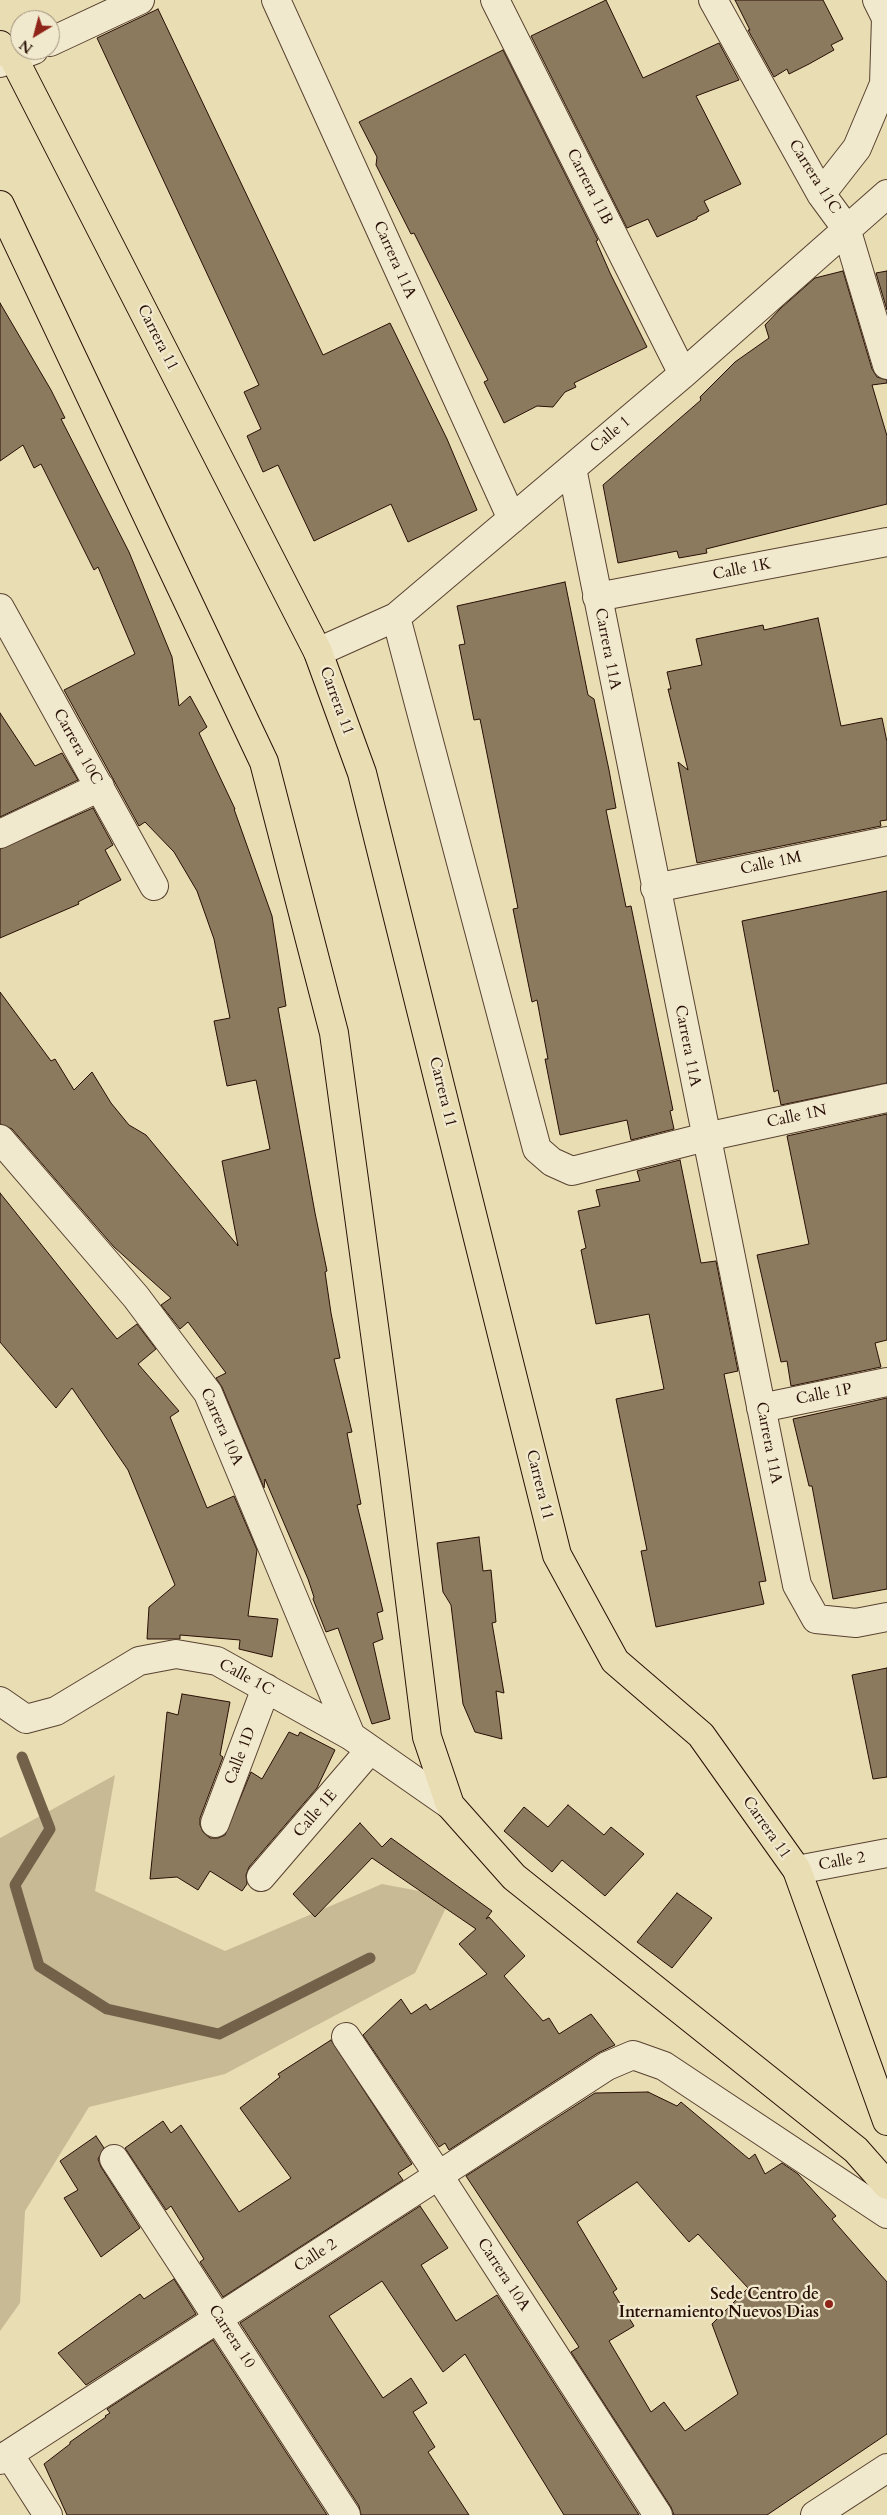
<!DOCTYPE html>
<html>
<head>
<meta charset="utf-8">
<style>
  body { margin:0 }
  #map { position:relative; width:887px; height:2515px; overflow:hidden; background:#e9ddb3; font-family:Cardo,serif }
  canvas { display:block }
  .north { position:absolute; left:10px; top:10px; width:50px; height:50px; box-sizing:border-box; background:#f1e9ce; border:1px solid #a1927e; border-radius:50%; rotate:217deg; font-size:14px; font-weight:700; line-height:20px; text-align:center; color:#280f05 }
  .north::after { content:''; display:block; margin:auto; width:18px; height:22px; background:#8f2418; clip-path:polygon(50% 0,100% 100%,50% 72%,0 100%) }
</style>
</head>
<body>
<div id="map">
<canvas width="887" height="2515"></canvas>
<div class="north">N</div>
</div>
<script>
const g = document.querySelector('canvas').getContext('2d');
g.lineJoin = 'round';
function fill(path, color) {
  g.fillStyle = color;
  g.fill(path, 'evenodd');
}
function toPath(rows) {
  const path = new Path2D();
  for (const r of rows) {
    path.moveTo(r[0], r[1]);
    for (let i = 2; i < r.length; i += 2) path.lineTo(r[i], r[i + 1]);
  }
  return path;
}
function trace(path, color, width, dash) {
  g.strokeStyle = color;
  g.lineWidth = width;
  g.lineCap = dash ? 'butt' : 'round';
  g.setLineDash(dash || []);
  g.stroke(path);
}
function drawText(font, color, halo, rows, align = 'center') {
  g.font = font + ' Cardo,serif';
  g.lineWidth = 4.5;
  g.setLineDash([]);
  g.textBaseline = 'middle';
  g.strokeStyle = halo;
  g.fillStyle = color;
  for (const [text, x, y, turn = 0] of rows) {
    g.save();
    g.translate(x, y);
    g.rotate((+turn || 0) * Math.PI / 180);
    g.textAlign = isNaN(turn) ? turn : align;
    if (halo) g.strokeText(text, 0, 0);
    g.fillText(text, 0, 0);
    g.restore();
  }
}
fill(toPath([
  [115,1775,95,1891,225,1951,382,1884,451,1897,415,1973,225,2074,89,2107,25,2211,20,2303,0,2331,0,1838]
]), '#c8ba95');
trace(toPath([
  [22,1757,50,1829,15,1885,39,1966,107,2009,219,2034,370,1958]
]), '#74614a', 11);
const building = toPath([
  [606,0,643,78,719,43,739,80,696,96,741,184,704,201,709,211,697,217,697,219,657,237,648,219,627,228,531,36,606,0],
  [735,0,823,0,843,39,831,45,834,50,809,64,789,74,787,69,774,77,748,30,750,30,735,0],
  [158,9,323,355,390,323,447,439,477,510,408,542,391,504,314,541,278,465,263,472,247,436,261,429,244,392,259,385,97,38,158,9],
  [503,50,598,240,596,241,610,273,647,347,574,383,576,387,565,392,553,407,537,406,504,423,484,382,488,380,414,233,411,234,376,165,377,157,359,122,503,50],
  [843,271,872,369,877,377,887,380,887,383,872,385,887,436,887,504,706,549,707,553,679,558,677,551,618,563,603,485,701,400,700,397,735,362,769,338,765,325,781,308,815,278,843,271],
  [887,271,887,310,876,273,887,271],
  [0,303,51,390,65,418,61,419,129,552,172,657,179,706,190,696,207,727,199,733,235,809,234,809,272,916,286,1006,278,1008,315,1213,327,1271,325,1272,331,1313,340,1358,334,1359,352,1432,347,1433,361,1504,357,1505,383,1611,377,1613,383,1639,373,1643,390,1719,372,1724,338,1628,326,1632,313,1599,314,1597,308,1579,265,1479,264,1488,222,1387,216,1378,226,1373,188,1322,180,1329,161,1305,171,1298,114,1247,12,1129,0,1124,0,992,51,1061,55,1059,74,1090,92,1072,111,1103,129,1125,146,1135,238,1246,222,1161,270,1149,256,1080,227,1086,214,1021,230,1018,214,939,197,891,174,852,145,822,139,826,64,690,135,654,98,567,94,570,41,464,34,468,23,445,0,461,0,303],
  [565,582,588,695,594,699,609,770,616,808,606,810,626,907,631,906,673,1110,670,1111,674,1129,631,1140,627,1120,560,1135,545,1059,548,1059,537,1000,532,1002,513,909,518,908,480,719,474,720,459,645,465,644,457,606,565,582],
  [818,618,841,726,882,718,887,742,887,820,880,821,881,826,697,863,678,762,688,770,668,689,671,689,667,672,702,665,696,639,763,625,764,630,818,618],
  [0,713,35,766,62,753,78,780,0,817,0,713],
  [93,808,113,845,105,850,121,880,78,902,79,904,0,938,0,849,93,808],
  [887,891,887,1083,781,1105,778,1090,774,1092,742,921,887,891],
  [887,1114,887,1340,875,1343,881,1367,791,1386,787,1361,781,1362,757,1255,809,1244,787,1136,887,1114],
  [680,1160,701,1263,716,1261,738,1371,724,1374,766,1581,759,1582,764,1604,656,1627,641,1551,647,1550,616,1399,664,1389,649,1314,596,1324,581,1250,586,1248,578,1211,600,1206,596,1190,640,1181,637,1171,680,1160],
  [0,1193,117,1339,137,1324,156,1349,138,1364,179,1411,170,1417,207,1508,234,1496,257,1550,248,1616,278,1619,272,1657,239,1649,240,1640,180,1635,180,1639,147,1639,149,1607,175,1585,128,1470,72,1388,56,1408,0,1342,0,1193],
  [887,1398,887,1589,833,1599,812,1486,809,1486,793,1419,887,1398],
  [479,1537,483,1571,491,1570,496,1622,492,1623,504,1693,496,1691,502,1739,475,1732,463,1704,451,1605,443,1592,437,1543,479,1537],
  [887,1668,887,1777,873,1779,852,1675,887,1668],
  [182,1694,230,1702,220,1755,223,1757,200,1818,200,1825,203,1832,210,1838,218,1838,225,1835,251,1772,262,1779,289,1732,298,1736,300,1732,335,1750,317,1788,249,1867,246,1875,247,1884,242,1891,210,1871,198,1890,177,1877,150,1879,167,1712,178,1715,182,1694],
  [568,1805,604,1835,611,1827,644,1854,605,1896,562,1860,552,1872,504,1831,524,1807,548,1827,568,1805],
  [360,1823,382,1847,391,1838,492,1911,486,1919,489,1917,525,1956,504,1976,543,2021,549,2018,559,2034,591,2014,615,2045,598,2053,449,2150,445,2143,439,2147,363,2035,401,1999,411,2014,426,2004,430,2010,487,1974,459,1944,476,1929,372,1858,315,1917,293,1894,360,1823],
  [677,1893,712,1918,672,1968,637,1942,677,1893],
  [331,2040,412,2164,398,2173,403,2180,223,2297,200,2262,204,2259,171,2206,166,2210,125,2148,163,2121,171,2133,181,2125,239,2212,291,2178,240,2108,280,2077,278,2074,331,2040],
  [648,2092,677,2106,681,2102,749,2159,755,2154,765,2174,782,2163,798,2174,836,2216,832,2219,887,2282,887,2434,767,2515,674,2515,671,2507,571,2352,579,2347,466,2176,595,2093,648,2092],
  [637,2182,689,2242,698,2234,748,2288,712,2324,738,2394,685,2431,664,2402,651,2412,609,2341,634,2326,613,2292,617,2289,577,2222,637,2182],
  [96,2136,104,2148,98,2159,101,2167,140,2228,101,2257,64,2198,78,2190,60,2161,96,2136],
  [420,2206,448,2248,421,2265,456,2321,497,2295,639,2515,564,2515,465,2354,443,2372,382,2281,329,2316,383,2398,411,2378,427,2403,413,2412,435,2447,428,2452,469,2515,361,2515,359,2506,240,2323,420,2206],
  [174,2279,196,2314,86,2385,58,2353,140,2294,144,2299,174,2279],
  [213,2340,327,2515,67,2515,44,2464,70,2444,70,2442,106,2417,105,2416,110,2413,107,2409,213,2340]
]);
fill(building, '#8c7a5f');
trace(building, '#280f05', 1);
const minor = toPath([
  [276,0,512,519],
  [495,0,683,374],
  [713,0,821,194,846,228,887,365],
  [50,42,140,0],
  [0,63,34,50],
  [821,194,857,148,884,84,886,18,877,0],
  [572,468,797,1585,816,1619,856,1623,887,1617],
  [597,597,887,542],
  [0,608,154,886],
  [396,617,537,1149,552,1162,572,1171,706,1137,887,1098],
  [318,652,396,617,683,374,887,194],
  [0,834,100,787],
  [655,888,887,841],
  [0,1139,136,1297,208,1393,351,1736],
  [761,1408,887,1382],
  [0,1701,26,1719,56,1711,139,1661,176,1654,217,1661,351,1736,450,1805],
  [215,1823,266,1688],
  [797,1870,887,1853],
  [261,1877,370,1750],
  [346,2037,439,2176,658,2515],
  [114,2159,346,2515],
  [9,2454,48,2515],
  [0,2460,607,2066,633,2055,664,2066,887,2214],
  [815,2515,887,2468]
]);
const major = toPath([
  [0,45,14,59,318,652,362,773,557,1555,615,1661,701,1735,797,1870,887,2121],
  [0,205,264,762,334,1033,394,1473,427,1737,450,1805,514,1877,856,2150,887,2185]
]);
trace(minor, '#584230', 30);
trace(major, '#280f05', 30);
trace(minor, '#f1e9ce', 28);
trace(major, '#e9ddb3', 28);
for (const [x, y, r, color] of [
  [829,2304,5,"#8f2418"]
]) {
  const dot = new Path2D();
  dot.arc(x, y, r, 0, 2 * Math.PI);
  g.fillStyle = color;
  g.fill(dot);
  trace(dot, '#f1e9ce', 2);
}
drawText('16px', '#280f05', '#f1e9ce', [
  ["Carrera 11C",814,177,58],
  ["Carrera 11B",589,187,63],
  ["Carrera 11A",394,260,66],
  ["Carrera 11",157,338,63],
  ["Calle 1",611,435,-40],
  ["Calle 1K",742,570,-11],
  ["Carrera 11A",607,649,79],
  ["Carrera 11",336,701,70],
  ["Carrera 10C",77,747,61],
  ["Calle 1M",771,864,-12],
  ["Carrera 11A",687,1046,79],
  ["Carrera 11",442,1092,76],
  ["Calle 1N",797,1117,-12],
  ["Calle 1P",824,1395,-11],
  ["Carrera 10A",221,1427,66],
  ["Carrera 11A",768,1443,79],
  ["Carrera 11",539,1485,76],
  ["Calle 1C",246,1678,28],
  ["Calle 1D",241,1756,-69],
  ["Calle 1E",316,1814,-49],
  ["Carrera 11",766,1828,55],
  ["Calle 2",842,1862,-10],
  ["Calle 2",316,2256,-33],
  ["Carrera 10A",503,2275,57],
  ["Carrera 10",231,2337,57]
]);
drawText('bold 16px', '#280f05', '#f1e9ce', [
  ["Sede Centro de",819,2295],
  ["Internamiento Nuevos Dias",819,2313]
], 'right');
</script>
</body>
</html>
